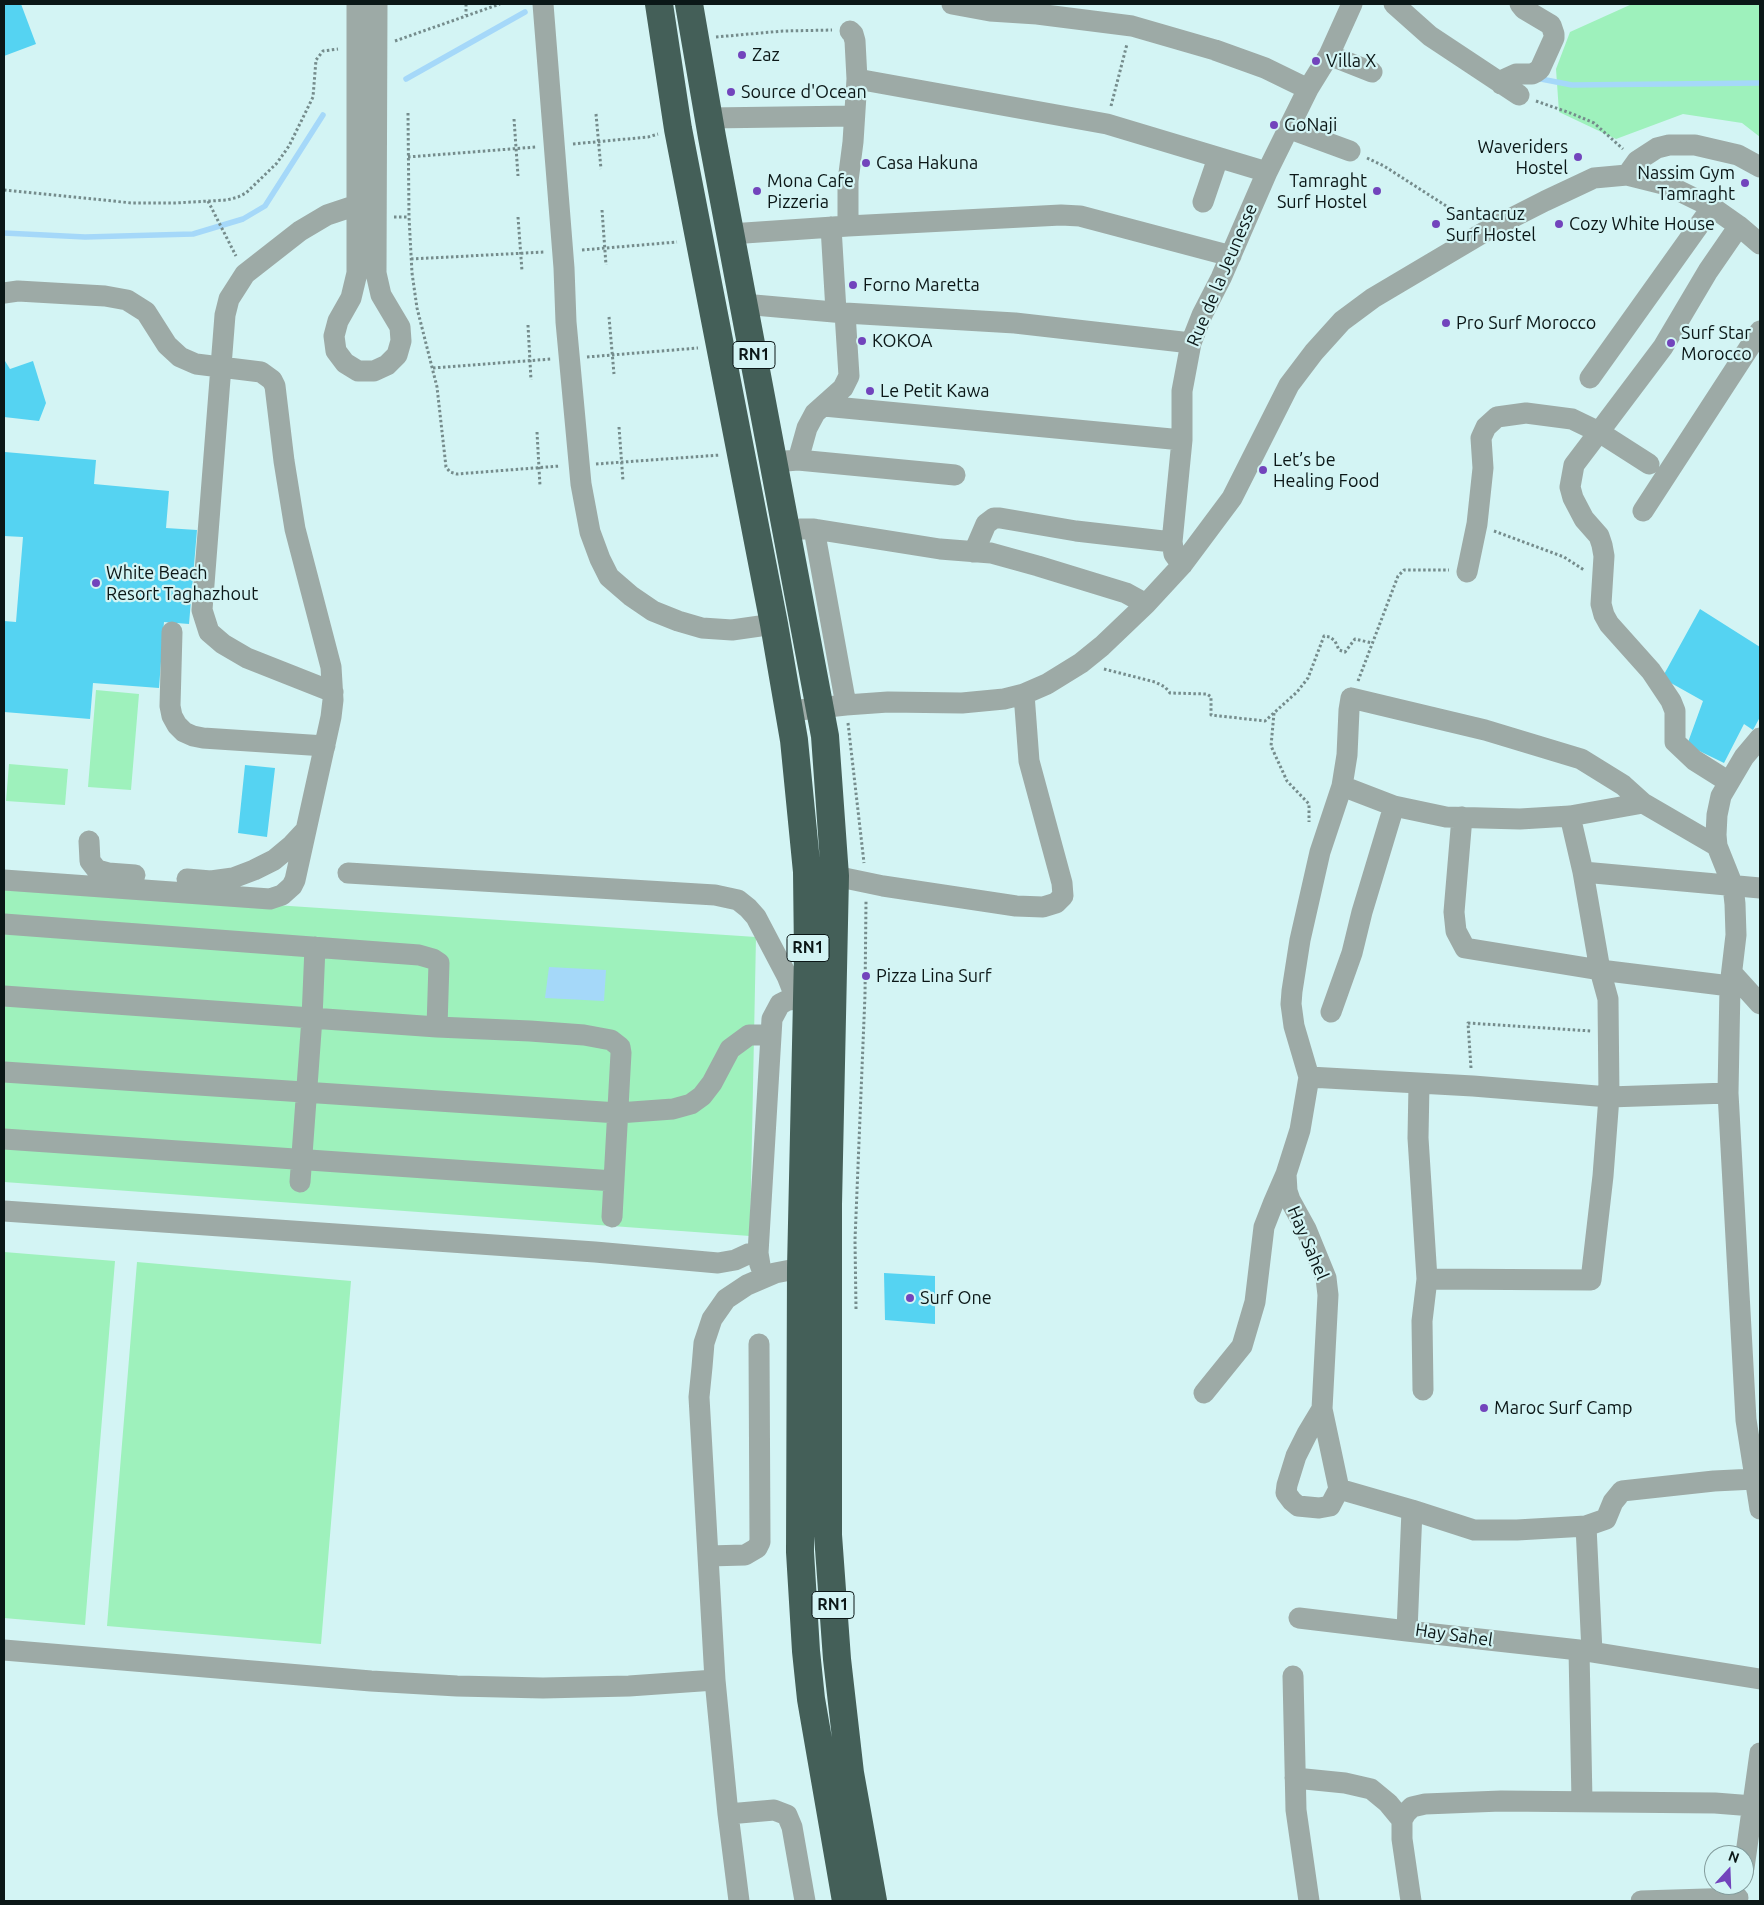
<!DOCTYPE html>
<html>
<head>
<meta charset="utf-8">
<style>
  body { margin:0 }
  #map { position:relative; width:1764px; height:1905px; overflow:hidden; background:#d3f4f4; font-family:Ubuntu,sans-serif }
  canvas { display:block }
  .frame { position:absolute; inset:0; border:5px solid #0b1717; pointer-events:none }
  .north { position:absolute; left:1704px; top:1845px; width:50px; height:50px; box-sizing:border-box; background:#d3f4f4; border:1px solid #839c9c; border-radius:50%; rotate:20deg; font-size:14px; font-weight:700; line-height:20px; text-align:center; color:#0b1717 }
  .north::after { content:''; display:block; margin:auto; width:18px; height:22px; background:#7244bc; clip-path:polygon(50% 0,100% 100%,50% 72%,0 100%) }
</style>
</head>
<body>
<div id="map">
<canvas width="1764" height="1905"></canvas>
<div class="frame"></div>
<div class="north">N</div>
</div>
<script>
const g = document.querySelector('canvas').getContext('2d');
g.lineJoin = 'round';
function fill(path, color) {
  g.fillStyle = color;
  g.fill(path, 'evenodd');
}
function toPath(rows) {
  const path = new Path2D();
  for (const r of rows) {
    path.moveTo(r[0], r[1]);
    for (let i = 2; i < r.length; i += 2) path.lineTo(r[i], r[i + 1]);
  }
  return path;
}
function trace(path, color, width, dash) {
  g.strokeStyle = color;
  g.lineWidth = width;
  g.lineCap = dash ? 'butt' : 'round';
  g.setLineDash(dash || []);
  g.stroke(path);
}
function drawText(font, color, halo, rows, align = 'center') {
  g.font = font + ' Ubuntu,sans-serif';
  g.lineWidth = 4.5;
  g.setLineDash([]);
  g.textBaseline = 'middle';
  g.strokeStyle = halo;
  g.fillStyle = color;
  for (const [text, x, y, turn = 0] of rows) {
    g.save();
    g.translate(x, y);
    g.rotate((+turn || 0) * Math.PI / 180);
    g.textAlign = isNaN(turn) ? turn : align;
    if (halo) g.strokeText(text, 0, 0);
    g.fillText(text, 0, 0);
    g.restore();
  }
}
fill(toPath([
  [1632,4,1760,4,1760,137,1742,123,1683,114,1616,139,1559,112,1556,69,1570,32],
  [96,690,139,694,131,790,88,787],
  [9,764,68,769,65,805,6,801],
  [4,887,756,937,750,1236,4,1182],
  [4,1252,115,1261,85,1625,4,1618],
  [137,1262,351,1281,321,1644,107,1626]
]), '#9ef1bc');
fill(toPath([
  [549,967,606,970,604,1001,545,998]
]), '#a5d8f9');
trace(toPath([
  [406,79,525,12],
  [1541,79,1572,85,1760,83],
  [4,233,85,237,193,234,243,219,265,206,323,115]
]), '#a5d8f9', 5.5);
fill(toPath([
  [4,4,21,4,36,44,4,56],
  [4,361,5,361,10,369,33,361,46,403,39,421,4,417],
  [5,452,96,460,94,484,169,491,166,528,197,530,189,624,164,622,159,688,93,683,90,719,4,712,4,621,16,622,23,537,4,536],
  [1700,609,1760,647,1760,717,1753,730,1744,724,1724,763,1687,745,1703,701,1662,678],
  [245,765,275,768,267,837,238,833],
  [884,1273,935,1276,935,1324,885,1320]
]), '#55d3f2');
trace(toPath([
  [466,4,466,15],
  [716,37,783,31,832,30],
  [395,41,500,4],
  [1536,101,1573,114,1594,123,1623,149],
  [1111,106,1127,44],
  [408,113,409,217,412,273,417,308,437,387,446,467,450,472,457,474,560,466],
  [596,114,601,169],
  [514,119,518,176],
  [573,144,648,137,658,134],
  [408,157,536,147],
  [1367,158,1384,166,1468,220],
  [4,190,132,203,175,203,227,200,238,197,246,193,277,163,289,146,313,97,316,60,323,51,338,49],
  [208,201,236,256],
  [602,210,606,265],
  [394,217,409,217],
  [518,217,522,271],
  [582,250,677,242],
  [411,259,545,252],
  [609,317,614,374],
  [528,325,531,380],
  [587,357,698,348],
  [433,368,551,359],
  [619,427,623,481],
  [537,432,540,486],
  [596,464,720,455],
  [1494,531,1564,557,1584,570],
  [1104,669,1155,682,1165,687,1170,693,1207,694,1211,697,1211,715,1265,721,1297,692,1308,678,1324,636,1330,637,1335,641,1339,650,1345,652,1355,639,1372,643],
  [1358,681,1398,576,1404,570,1449,570],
  [1274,713,1271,746,1287,781,1309,804,1309,822],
  [848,723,864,863],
  [1471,1068,1468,1023,1591,1031],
  [856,1309,855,1240,865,995,866,901]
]), '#758c8c', 3, [2.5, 2.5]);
trace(toPath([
  [357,4,357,273,351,298,338,321,334,336,336,351,345,363,358,371,374,371,387,365,397,355,401,341,400,327,381,295,376,273,377,4],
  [543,4,564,268,566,322,581,484,590,532,600,559,609,577,631,596,653,611,678,621,702,628,732,630,774,624],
  [952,4,990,11,1037,14,1132,26,1215,50,1265,68,1308,89],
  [1394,4,1430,36,1519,95],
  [1329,55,1372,72],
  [857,79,1107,124,1267,172],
  [1501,84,1505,79,1516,74,1532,74,1536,72,1540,69,1554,38,1554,34,1551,25,1524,9,1520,4],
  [709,118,854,116],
  [1290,129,1350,151],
  [1627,175,1637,161,1657,148,1669,145,1695,145,1738,155,1760,167],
  [1203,202,1218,158],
  [848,226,848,181,853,142,857,79,855,41,853,34,850,31],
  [831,227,836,311],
  [730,234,848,226,1061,215,1080,216,1231,256],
  [4,293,18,291,105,296,127,300,146,312,167,345,180,357,196,364,261,372,272,380,275,386,284,461,295,529,331,667,333,700,331,717,295,880,292,886,282,895,270,899,4,880],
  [743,304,845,313,1015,323,1191,343],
  [1590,378,1712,207],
  [824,406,1182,440],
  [798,460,955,475],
  [774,462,798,460,807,428,815,413,843,388,849,376,845,313],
  [1649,464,1599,432,1663,347,1708,271,1739,226],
  [1643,511,1760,331],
  [800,529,814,529,846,705],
  [814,529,940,549,991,553,1038,566,1126,593,1146,604],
  [974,552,986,524,994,518,1000,518,1076,531,1172,542],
  [1182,565,1174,554,1172,542,1182,440,1182,391,1191,343,1202,315,1221,278,1267,172,1308,89,1329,55,1352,4],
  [1467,572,1477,524,1483,468,1481,438,1486,427,1497,417,1526,413,1572,419,1599,432,1574,465,1570,487,1573,498,1584,519,1599,536,1602,545,1604,556,1601,604,1604,615,1609,624,1651,671,1671,701,1675,711,1675,742,1694,760,1729,782],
  [172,632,170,706,172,716,177,725,184,732,193,736,203,738,325,746],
  [333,692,247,658,223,644,209,632,202,610,225,315,229,299,245,274,300,231,327,215,357,205],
  [1351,698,1485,730,1581,759,1623,785,1643,803,1570,816,1520,819,1446,817,1394,806,1342,786,1347,755,1349,710,1351,698],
  [790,711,846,705,888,702,962,703,1004,699,1024,694,1047,684,1081,663,1102,646,1146,604,1182,565,1232,498,1289,385,1314,352,1342,321,1373,298,1486,231,1545,201,1594,178,1627,175,1667,185,1712,207,1739,226,1760,244],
  [1760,738,1744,757,1721,796,1717,815,1716,835,1717,846,1733,886,1735,904,1736,935,1730,986,1728,1093,1746,1420,1760,1509],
  [1643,803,1717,846],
  [1462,817,1454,912,1456,931,1465,948,1600,970,1583,872,1570,816],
  [89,841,90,861,97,870,108,873,135,875],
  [1583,872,1760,888],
  [348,873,715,895,738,900,748,908,756,917,787,976,796,999],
  [835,876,883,886,1016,906,1043,907,1056,903,1063,896,1062,883,1029,761,1024,694],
  [187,879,211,881,233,878,254,870,274,860,292,845,306,830],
  [4,924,419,955,433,959,439,963,437,1027],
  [1732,973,1760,1004],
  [4,996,437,1027,530,1031,584,1035,611,1040,620,1047,621,1053,612,1217],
  [1331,1012,1352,953,1362,912,1394,806],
  [4,1072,618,1113,673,1109,691,1104,702,1096,712,1083,730,1049,749,1035,771,1035],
  [1309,1077,1294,1026,1291,1004,1292,991,1300,940,1320,852,1342,786],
  [1419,1084,1418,1138,1427,1279,1422,1321,1423,1390],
  [4,1139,614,1181],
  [300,1182,312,1018,315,947],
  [4,1211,595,1252,718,1263,735,1260,748,1254,758,1253],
  [760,1265,758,1253,772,1019,780,1004,788,1000,809,998],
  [1427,1279,1591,1280,1603,1176,1609,1097,1608,999,1600,970,1730,986],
  [1204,1393,1242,1346,1255,1302,1264,1227,1273,1204,1286,1174],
  [1322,1409,1307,1434,1296,1456,1287,1485,1286,1493,1292,1501,1298,1506,1319,1508,1330,1506,1339,1489],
  [1412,1510,1474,1530,1517,1530,1586,1526,1606,1519,1613,1502,1622,1491,1714,1481,1755,1479],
  [1586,1526,1592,1652],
  [708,1556,745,1555,757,1548,760,1542,759,1344],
  [1299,1618,1407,1631],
  [4,1650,371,1681,457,1686,543,1688,629,1686,715,1680],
  [1579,1650,1407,1631,1412,1510,1339,1489,1322,1409,1328,1295,1326,1278,1306,1229,1290,1200,1287,1191,1286,1174,1300,1130,1309,1077,1473,1086,1609,1097,1728,1093],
  [1293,1676,1296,1810,1309,1901],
  [1295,1778,1345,1783,1371,1789,1388,1803,1402,1820],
  [1582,1801,1579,1650,1760,1679],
  [728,1814,774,1810,787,1815,792,1827,805,1901],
  [1744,1868,1760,1753],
  [739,1901,728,1814,715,1680,699,1397,702,1367,704,1343,712,1319,726,1299,747,1285,775,1273,801,1268],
  [1411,1901,1402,1839,1402,1820,1406,1813,1412,1807,1425,1804,1501,1801,1715,1803,1753,1806],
  [1641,1901,1738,1898]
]), '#9daaa6', 21);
trace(toPath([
  [659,4,678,129,774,624,794,740,807,872,808,955,801,1268,800,1552,806,1651,811,1699,846,1901],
  [689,4,712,137,825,736,835,876,828,1204,828,1535,837,1659,850,1773,873,1901]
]), '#445f58', 28);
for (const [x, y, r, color] of [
  [742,55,5,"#7244bc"],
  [1316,61,5,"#7244bc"],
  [731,92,5,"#7244bc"],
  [1274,125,5,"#7244bc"],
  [1578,157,5,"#7244bc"],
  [866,163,5,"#7244bc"],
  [1745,183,5,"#7244bc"],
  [757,191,5,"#7244bc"],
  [1377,191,5,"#7244bc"],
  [1436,224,5,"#7244bc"],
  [1559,224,5,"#7244bc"],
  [853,285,5,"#7244bc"],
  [1446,323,5,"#7244bc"],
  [862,341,5,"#7244bc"],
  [1671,343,5,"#7244bc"],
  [870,391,5,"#7244bc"],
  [1263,470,5,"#7244bc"],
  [96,583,5,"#7244bc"],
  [866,976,5,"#7244bc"],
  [910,1298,5,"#7244bc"],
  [1484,1408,5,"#7244bc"]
]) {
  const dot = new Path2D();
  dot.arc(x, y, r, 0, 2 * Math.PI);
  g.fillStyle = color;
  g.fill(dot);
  trace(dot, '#d3f4f4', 2);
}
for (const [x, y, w] of [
  [754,355,42],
  [808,948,42],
  [833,1605,42]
]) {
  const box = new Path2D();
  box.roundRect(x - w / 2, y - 13.5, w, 27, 4);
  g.fillStyle = '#d3f4f4';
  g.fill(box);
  trace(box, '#0b1717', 1);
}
drawText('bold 16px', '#0b1717', null, [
  ["RN1",754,355],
  ["RN1",808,948],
  ["RN1",833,1605]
]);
drawText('18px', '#0b1717', '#d3f4f4', [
  ["Zaz",752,55],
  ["Villa X",1326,61],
  ["Source d'Ocean",741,92],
  ["GoNaji",1284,125],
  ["Waveriders",1568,147,"right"],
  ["Hostel",1568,168,"right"],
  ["Casa Hakuna",876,163],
  ["Nassim Gym",1735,173,"right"],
  ["Tamraght",1735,194,"right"],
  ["Mona Cafe",767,181],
  ["Pizzeria",767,202],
  ["Tamraght",1367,181,"right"],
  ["Surf Hostel",1367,202,"right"],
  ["Santacruz",1446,214],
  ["Surf Hostel",1446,235],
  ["Cozy White House",1569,224],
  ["Forno Maretta",863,285],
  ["Pro Surf Morocco",1456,323],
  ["Surf Star",1681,333],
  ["Morocco",1681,354],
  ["KOKOA",872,341],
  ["Le Petit Kawa",880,391],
  ["Let’s be",1273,460],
  ["Healing Food",1273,481],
  ["White Beach",106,573],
  ["Resort Taghazhout",106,594],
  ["Pizza Lina Surf",876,976],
  ["Surf One",920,1298],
  ["Maroc Surf Camp",1494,1408]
], 'left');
drawText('18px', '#0b1717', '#d3f4f4', [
  ["Rue de la Jeunesse",1222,275,-67],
  ["Hay Sahel",1308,1243,67],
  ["Hay Sahel",1454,1635,8]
]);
</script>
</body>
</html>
